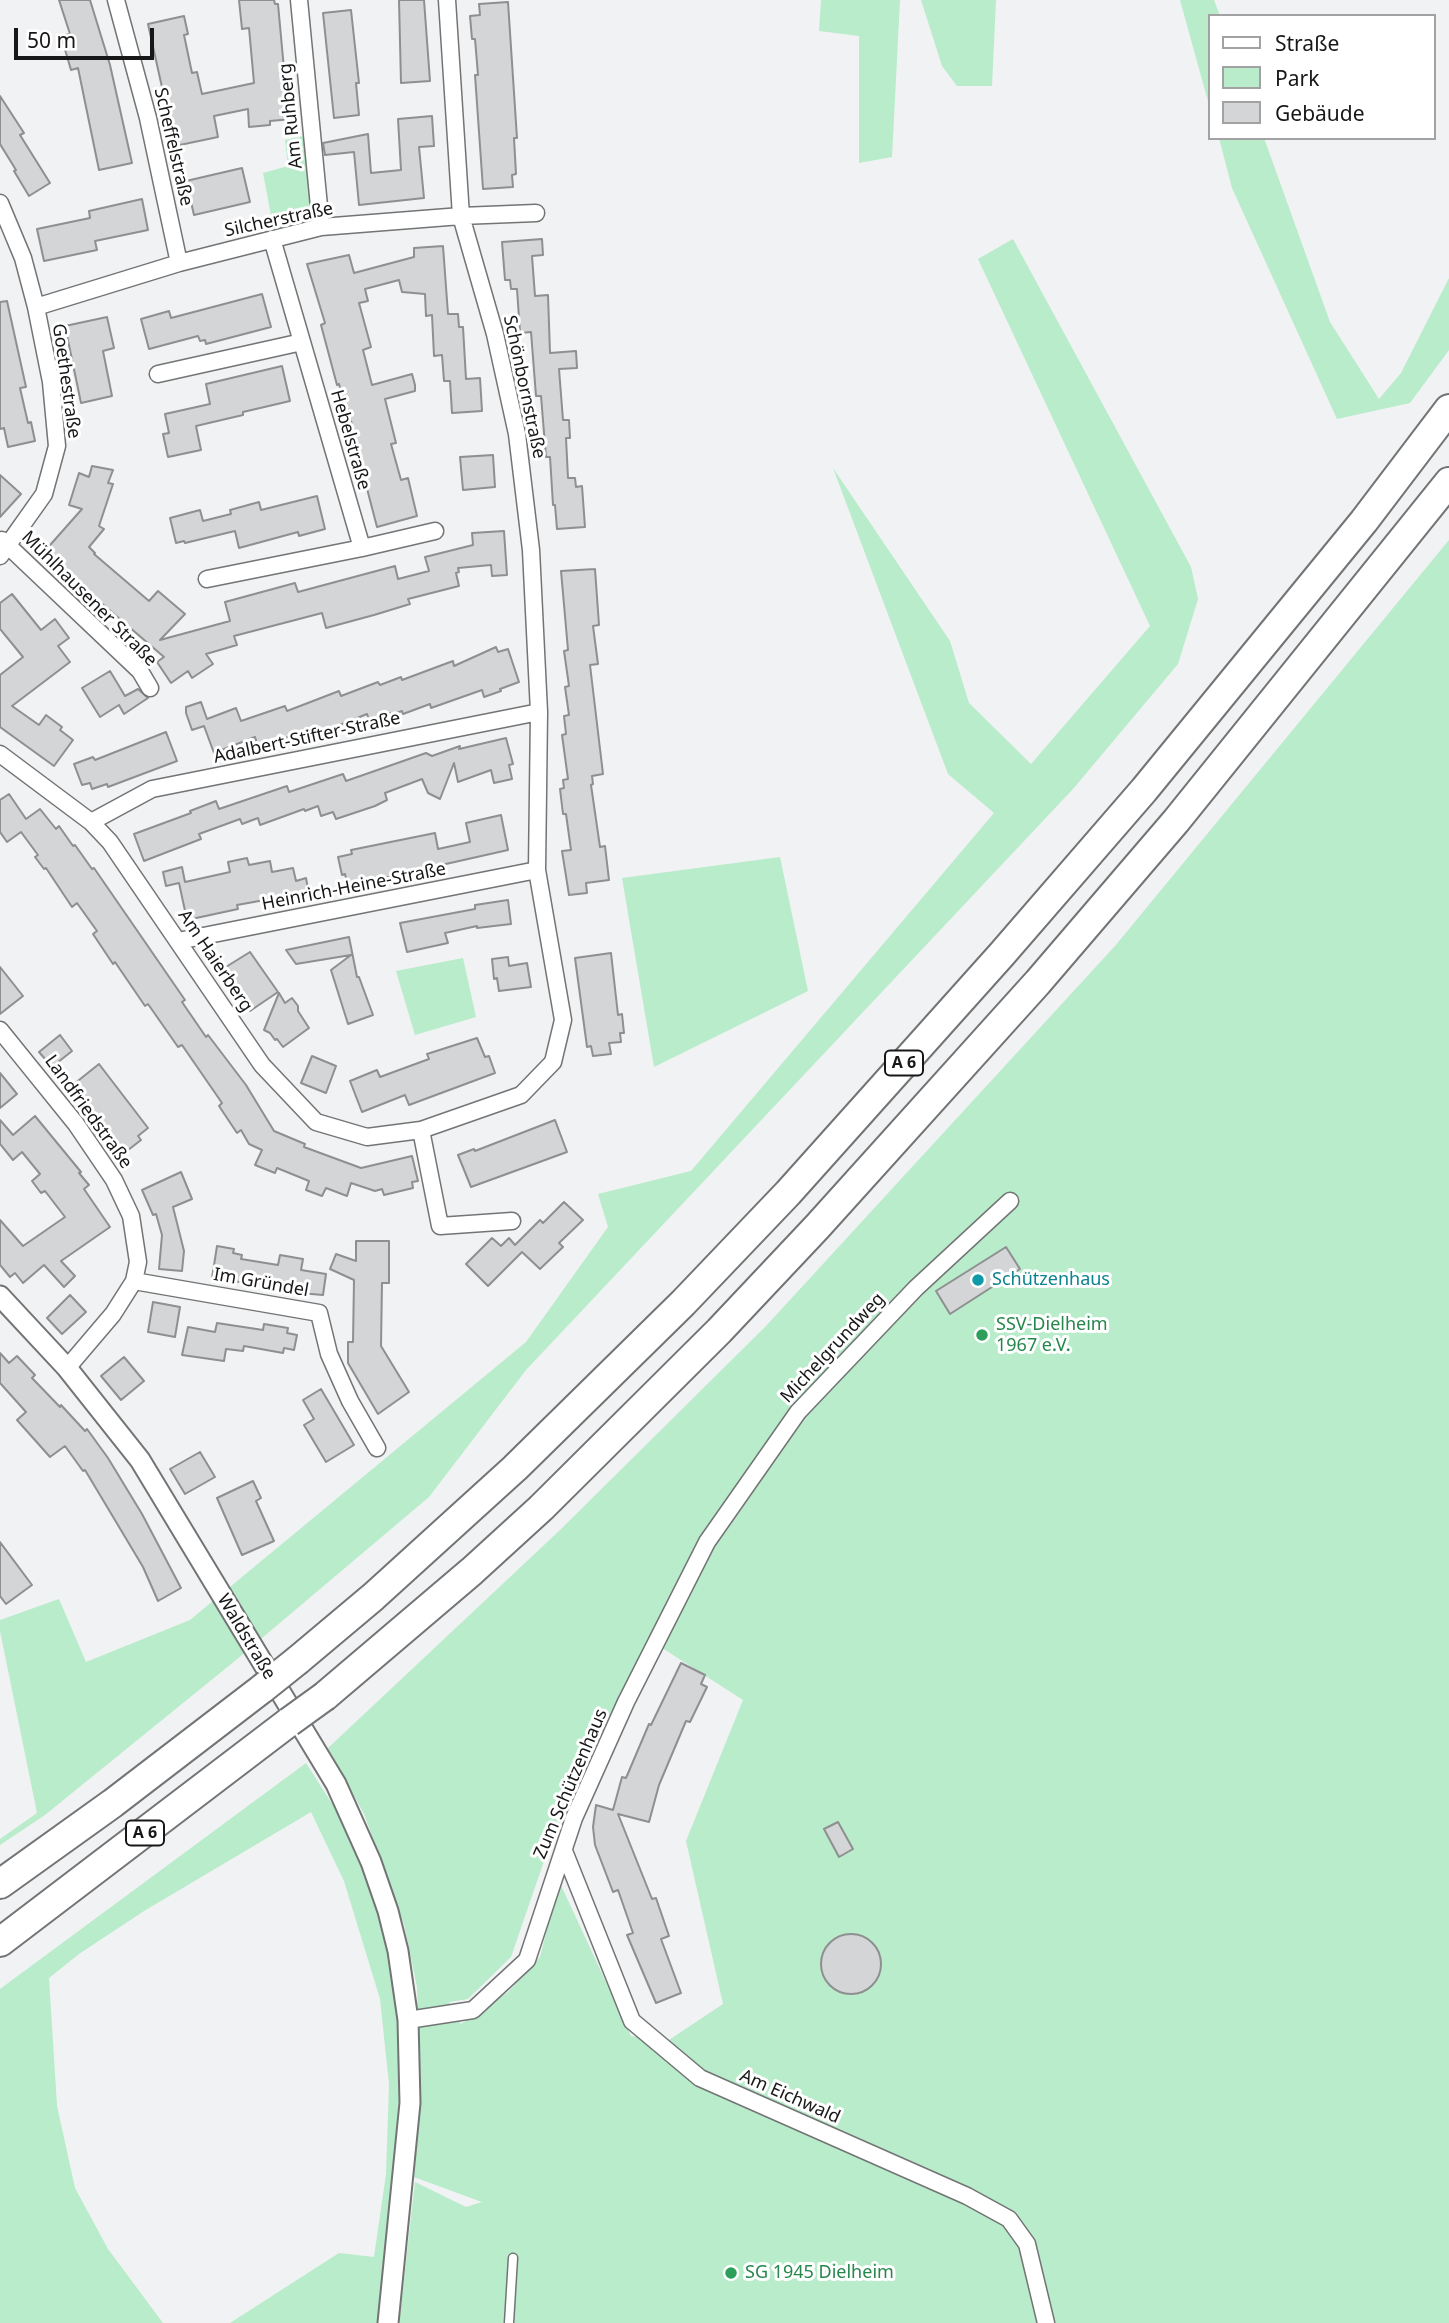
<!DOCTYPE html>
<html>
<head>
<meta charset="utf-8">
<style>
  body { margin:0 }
  #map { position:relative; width:1449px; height:2323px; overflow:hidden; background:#f1f2f3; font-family:"Noto Sans",sans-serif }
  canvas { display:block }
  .legend { position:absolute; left:1208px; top:14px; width:228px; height:126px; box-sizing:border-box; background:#fff; border:2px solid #a2a2a2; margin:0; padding:9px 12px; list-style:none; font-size:21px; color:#171717 }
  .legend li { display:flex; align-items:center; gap:14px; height:35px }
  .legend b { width:35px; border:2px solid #a2a2a2 }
  .scale { position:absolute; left:14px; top:28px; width:140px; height:32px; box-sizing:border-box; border:4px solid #171717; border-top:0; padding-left:9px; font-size:21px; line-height:24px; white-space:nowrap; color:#171717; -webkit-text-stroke:5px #fff; paint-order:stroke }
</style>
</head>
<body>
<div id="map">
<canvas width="1449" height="2323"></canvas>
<ul class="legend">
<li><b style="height:9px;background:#fff"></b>Straße</li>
<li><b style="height:19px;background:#b8ecca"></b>Park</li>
<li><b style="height:19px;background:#d3d5d6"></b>Gebäude</li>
</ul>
<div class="scale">50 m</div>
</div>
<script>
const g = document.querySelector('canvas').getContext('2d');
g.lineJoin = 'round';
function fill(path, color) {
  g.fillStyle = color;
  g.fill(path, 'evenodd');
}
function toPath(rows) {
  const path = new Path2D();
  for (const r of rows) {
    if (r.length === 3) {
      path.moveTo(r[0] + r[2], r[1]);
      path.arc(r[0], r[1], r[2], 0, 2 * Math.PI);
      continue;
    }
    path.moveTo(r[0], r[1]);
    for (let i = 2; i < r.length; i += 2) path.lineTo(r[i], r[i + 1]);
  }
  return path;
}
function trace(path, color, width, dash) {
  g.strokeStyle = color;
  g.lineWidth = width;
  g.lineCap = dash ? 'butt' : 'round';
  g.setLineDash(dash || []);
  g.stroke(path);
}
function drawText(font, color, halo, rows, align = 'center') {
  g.font = font + ' "Noto Sans",sans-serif';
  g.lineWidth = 6;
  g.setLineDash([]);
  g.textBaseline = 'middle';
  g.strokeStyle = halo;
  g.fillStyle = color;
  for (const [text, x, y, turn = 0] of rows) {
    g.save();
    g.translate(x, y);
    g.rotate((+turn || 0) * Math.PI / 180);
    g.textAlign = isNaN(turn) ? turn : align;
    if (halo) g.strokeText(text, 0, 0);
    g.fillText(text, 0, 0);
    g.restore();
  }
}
fill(toPath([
  [821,0,900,0,892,157,859,163,859,36,819,31],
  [921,0,996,0,992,86,957,86,942,66],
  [1180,0,1214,0,1220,16,1209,16,1209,105],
  [304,136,312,210,303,225,274,231,263,173,288,166,285,140],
  [1219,138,1264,138,1330,322,1379,399,1401,373,1449,278,1449,350,1410,403,1337,419,1232,188],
  [1013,239,1191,567,1198,599,1178,664,1073,789,526,1370,429,1497,236,1660,45,1815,0,1845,0,1839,37,1813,0,1631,0,1620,59,1599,86,1662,190,1620,526,1342,608,1227,598,1194,691,1171,994,813,948,774,833,468,950,641,969,703,1031,764,1150,626,978,259],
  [1449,540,1449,2323,399,2323,415,2182,466,2207,482,2202,411,2176,421,2094,417,1987,404,1924,364,1814,328,1748,559,1531,766,1326,1115,946],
  [656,1644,743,1700,686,1841,723,2004,666,2042,631,2036,559,1881,540,1957,508,1992,461,2024,449,2002,468,1999,511,1957,544,1861,598,1733],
  [780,857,808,991,654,1067,622,878],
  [463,958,476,1017,415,1035,396,971],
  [306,1763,345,1824,373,1889,389,1946,398,2008,402,2069,378,2323,230,2323,339,2253,374,2257,386,2174,389,2084,380,1999,344,1881,311,1812,144,1911,79,1954,49,1978,57,2106,75,2188,108,2249,163,2323,0,2323,0,1989]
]), '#b8ecca');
const building = toPath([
  [59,0,90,0,110,65,132,163,99,170,78,68,71,70,61,36,70,34,59,0],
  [239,0,274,0,275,4,278,4,286,91,288,91,292,119,270,121,270,125,249,127,248,109,214,116,218,137,175,146,148,24,184,16,188,34,184,35,192,73,197,72,202,94,254,83,249,28,242,29,239,0],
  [399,0,424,0,430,81,401,83,399,0],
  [508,2,517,138,514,138,516,174,512,175,513,187,483,189,475,75,478,75,475,39,472,39,470,16,480,15,479,4,508,2],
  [351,10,359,83,356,83,359,115,334,118,323,13,351,10],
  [0,96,24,133,20,135,50,183,29,196,14,171,16,170,0,144,0,96],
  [432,116,434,146,419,147,424,198,359,205,354,152,325,155,323,143,368,134,371,173,401,170,398,119,432,116],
  [242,168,250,202,194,215,186,181,242,168],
  [142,199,148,230,95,241,97,250,44,261,37,229,90,218,89,211,142,199],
  [542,239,543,255,532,256,535,296,548,295,550,353,576,351,577,368,559,369,563,420,569,420,570,438,566,438,568,478,575,478,576,487,582,486,585,527,557,529,555,505,553,505,550,457,546,457,541,396,536,396,531,332,520,333,517,289,511,289,510,280,505,280,502,242,542,239],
  [443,246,448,314,458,314,459,327,463,327,466,379,480,378,482,411,452,413,450,381,444,381,442,355,434,356,432,315,426,316,425,294,402,292,399,280,365,289,368,301,359,303,371,347,363,350,372,385,412,374,415,385,415,391,385,399,396,443,391,444,401,480,408,478,417,516,377,527,365,481,362,482,356,457,360,456,348,409,346,410,339,384,337,385,321,325,325,323,307,264,349,255,354,273,414,257,414,248,443,246],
  [262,294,271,327,206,344,205,340,200,341,198,336,149,349,141,319,169,311,171,318,262,294],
  [7,301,26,387,20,388,28,423,31,422,35,441,8,447,4,428,0,429,0,302,7,301],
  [107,317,114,348,103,351,112,396,81,403,65,326,107,317],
  [282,366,290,401,243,412,243,415,196,426,201,450,168,457,163,434,169,433,165,414,210,404,206,384,282,366],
  [493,455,495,487,463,490,460,457,493,455],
  [92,466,113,470,108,483,113,484,99,526,104,529,89,547,95,553,94,554,149,601,158,591,185,614,160,640,230,621,225,602,295,583,298,592,395,566,398,579,429,571,425,557,473,545,472,533,504,531,507,575,492,576,491,565,458,568,459,572,456,573,459,586,408,599,410,604,374,615,326,628,322,613,234,636,237,645,206,654,213,664,192,678,188,671,171,683,157,662,164,657,43,553,82,509,69,505,79,473,89,477,92,466],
  [0,475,21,494,0,517,0,475],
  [317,496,325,529,299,536,298,532,239,548,235,531,185,543,184,541,176,543,170,518,200,510,203,521,231,514,230,510,259,502,261,510,317,496],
  [595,569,599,625,593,626,598,664,590,665,603,774,592,776,593,784,591,785,600,847,605,846,609,880,586,883,587,893,569,895,562,851,571,850,566,814,563,814,560,789,564,788,563,780,568,779,562,735,566,734,564,716,569,715,565,687,569,686,564,651,568,650,561,571,595,569],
  [12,594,41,630,55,619,69,638,58,646,70,662,12,706,39,725,46,715,62,727,60,730,73,740,54,766,0,727,0,675,23,657,0,629,0,603,12,594],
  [496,647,498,652,508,649,519,682,500,689,501,691,484,697,482,690,431,708,430,704,403,714,402,711,391,715,390,713,369,720,367,714,320,733,318,727,258,747,255,737,214,753,204,726,192,730,186,713,186,707,201,702,207,719,236,708,241,721,285,706,287,711,339,691,341,696,378,682,380,685,401,677,402,680,453,661,454,666,496,647],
  [110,671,125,696,138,689,148,698,124,714,119,705,100,717,82,688,110,671],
  [166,732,177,761,108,787,107,784,92,789,90,783,82,785,74,764,93,757,95,760,166,732],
  [506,738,513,764,509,765,512,779,494,783,491,770,458,782,454,763,440,799,428,793,422,779,385,793,387,800,375,806,336,819,333,812,321,816,318,806,305,811,304,809,260,825,258,818,242,824,240,819,199,834,201,839,144,861,134,834,191,813,190,811,216,801,219,809,287,786,289,792,343,774,346,781,426,753,432,756,460,746,459,749,506,738],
  [9,794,26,819,40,809,56,829,59,826,73,846,75,845,92,869,94,868,185,1000,182,1002,206,1037,208,1035,246,1085,274,1131,305,1144,304,1147,361,1168,412,1156,418,1181,412,1182,413,1188,384,1195,382,1189,375,1191,351,1183,347,1196,326,1188,322,1196,306,1190,309,1181,277,1168,275,1173,255,1165,262,1150,249,1144,241,1130,237,1133,219,1106,222,1103,182,1045,178,1047,148,1004,145,1006,115,962,113,964,93,934,97,931,77,903,72,907,46,868,44,869,35,857,38,855,21,832,7,842,0,832,0,800,9,794],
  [501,815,508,850,348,886,345,874,342,875,338,857,352,854,351,850,435,833,438,849,470,842,466,823,501,815],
  [247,858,249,865,270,861,272,872,293,868,296,881,306,878,309,894,288,899,287,896,237,905,238,909,187,920,179,883,166,886,163,872,182,867,185,882,230,872,228,862,247,858],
  [508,900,511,924,477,928,477,926,445,933,448,943,407,952,400,923,475,909,475,905,508,900],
  [349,937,357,977,359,977,373,1015,348,1024,331,970,351,955,296,964,286,950,349,937],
  [250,952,278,992,250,1011,221,970,250,952],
  [611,953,618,1015,622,1014,624,1033,620,1033,621,1042,609,1043,611,1054,593,1056,591,1046,587,1047,575,958,611,953],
  [508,957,509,966,527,963,531,987,499,991,497,978,494,979,492,959,508,957],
  [0,967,23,996,0,1014,0,967],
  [279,993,285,1003,292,998,298,1006,298,1011,309,1028,283,1047,277,1039,275,1040,270,1033,264,1030,279,993],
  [60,1035,72,1051,52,1067,39,1052,60,1035],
  [477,1038,485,1057,489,1056,495,1073,409,1105,405,1095,362,1112,350,1081,377,1070,380,1077,429,1059,427,1054,477,1038],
  [312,1056,336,1066,326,1093,301,1083,312,1056],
  [99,1064,148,1128,138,1136,141,1140,123,1154,69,1088,99,1064],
  [0,1073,17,1094,0,1108,0,1073],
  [35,1116,81,1172,79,1173,89,1185,84,1189,110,1227,61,1261,75,1276,64,1287,44,1265,23,1283,15,1273,10,1277,0,1265,0,1220,23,1246,65,1217,45,1191,41,1193,32,1181,40,1174,22,1152,13,1160,0,1144,0,1120,13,1135,35,1116],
  [555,1120,567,1152,471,1187,458,1155,474,1149,475,1151,555,1120],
  [181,1172,192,1199,173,1207,184,1251,182,1271,159,1269,162,1235,156,1214,153,1215,142,1190,181,1172],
  [564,1202,583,1220,559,1243,563,1247,540,1269,522,1252,488,1286,466,1264,492,1238,501,1246,509,1238,515,1245,540,1220,543,1223,564,1202],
  [356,1241,389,1241,389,1283,382,1283,381,1346,409,1392,378,1414,348,1363,348,1342,353,1342,354,1280,330,1269,336,1254,356,1261,356,1241],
  [217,1246,234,1249,233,1253,242,1255,241,1259,278,1265,280,1255,303,1259,301,1270,326,1274,323,1295,300,1293,274,1289,275,1287,212,1278,217,1246],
  [1006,1247,1020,1269,950,1314,936,1291,1006,1247],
  [70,1295,86,1312,62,1334,47,1318,70,1295],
  [153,1302,180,1307,175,1337,148,1332,153,1302],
  [217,1323,263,1330,264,1324,288,1328,287,1333,297,1335,294,1350,284,1348,283,1353,244,1346,243,1351,226,1349,224,1361,182,1355,188,1327,215,1332,217,1323],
  [0,1353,9,1363,17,1356,35,1375,32,1378,60,1407,61,1405,85,1431,87,1429,108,1458,142,1514,181,1588,158,1601,143,1567,85,1470,83,1471,65,1446,50,1457,17,1420,26,1412,0,1383,0,1353],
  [124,1357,144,1381,121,1400,101,1376,124,1357],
  [321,1389,354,1445,326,1462,304,1425,314,1419,303,1400,321,1389],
  [200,1452,215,1477,185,1494,170,1469,200,1452],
  [253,1481,261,1498,256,1501,274,1541,242,1555,217,1498,253,1481],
  [0,1542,32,1585,6,1604,0,1596,0,1542],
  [681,1663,705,1675,701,1684,707,1687,690,1722,686,1721,659,1785,649,1822,618,1814,652,1899,656,1898,669,1936,661,1939,681,1993,656,2003,627,1935,633,1933,618,1890,613,1892,595,1845,593,1827,596,1805,613,1810,622,1777,626,1778,649,1724,651,1725,681,1663],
  [838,1822,853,1849,839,1857,824,1829,838,1822],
  [851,1964,30]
]);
fill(building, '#d3d5d6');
trace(building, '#8e8f90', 2);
const service = toPath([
  [509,2323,513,2258]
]);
const minor = toPath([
  [116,0,148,118,179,263],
  [299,0,321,227],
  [0,203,23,258,36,307,51,382,57,446,44,494,0,556],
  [272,239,362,548,435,531],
  [36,307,179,263,321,227,461,216,536,213],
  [158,374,302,342],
  [2,540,140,671,150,688],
  [207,579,362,548],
  [0,754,91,822,110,842,262,1065,316,1122,367,1137,421,1130,521,1095,553,1062,563,1020,537,870,539,712,531,550,517,434,495,334,461,216,447,0],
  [91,822,152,789,539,712],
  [178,941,537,870],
  [0,1030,76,1124,114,1180,131,1216,138,1262,134,1281,113,1314,67,1368],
  [421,1130,440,1226,512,1221],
  [134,1281,319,1313,329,1354,350,1401,377,1448],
  [564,1851,632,2021,700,2078,967,2196,1009,2219,1027,2244,1046,2323],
  [408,2020,473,2010,527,1960,574,1818,626,1702,707,1542,798,1412,916,1288,1010,1201]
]);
const tertiary = toPath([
  [0,1296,67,1368,140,1460,336,1784,371,1862,388,1911,398,1951,408,2020,410,2103,388,2323]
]);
const motorway = toPath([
  [298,1660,373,1597,515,1468,683,1303,788,1193,1002,954,1144,790,1364,521,1449,409],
  [325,1696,472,1571,541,1508,719,1331,817,1227,1038,982,1176,821,1449,482],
  [0,1884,113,1803,263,1688],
  [0,1942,289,1722]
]);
trace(service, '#737475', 11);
trace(minor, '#737475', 19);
trace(tertiary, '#737475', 23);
trace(motorway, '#737475', 32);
trace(service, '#fff', 8);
trace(minor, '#fff', 16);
trace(tertiary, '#fff', 19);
trace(motorway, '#fff', 28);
const motorwayBridge = toPath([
  [263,1688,298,1660],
  [289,1722,325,1696]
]);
trace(motorwayBridge, '#737475', 32, []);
trace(motorwayBridge, '#fff', 28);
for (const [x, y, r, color] of [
  [978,1280,7,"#0f9aa8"],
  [982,1335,7,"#2e9e5b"],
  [731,2273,7,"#2e9e5b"]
]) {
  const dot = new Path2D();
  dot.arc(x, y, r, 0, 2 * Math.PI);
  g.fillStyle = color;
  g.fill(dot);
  trace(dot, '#fff', 2.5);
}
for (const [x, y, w] of [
  [904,1063,38],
  [145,1833,38]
]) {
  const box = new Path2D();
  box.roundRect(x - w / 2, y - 12.5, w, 25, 5);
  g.fillStyle = '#fff';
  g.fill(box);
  trace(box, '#171717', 2);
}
drawText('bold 16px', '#171717', null, [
  ["A 6",904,1063],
  ["A 6",145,1833]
]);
drawText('18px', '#171717', '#fff', [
  ["Am Ruhberg",291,116,-96],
  ["Scheffelstraße",173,147,77],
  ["Silcherstraße",279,220,-12],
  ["Goethestraße",66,381,82],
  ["Schönbornstraße",524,387,78],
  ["Hebelstraße",350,440,74],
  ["Mühlhausener Straße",89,599,45],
  ["Adalbert-Stifter-Straße",307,738,-12],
  ["Heinrich-Heine-Straße",354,887,-11],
  ["Am Haierberg",215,961,56],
  ["Landfriedstraße",88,1112,54],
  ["Im Gründel",261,1283,10],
  ["Michelgrundweg",833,1348,-47],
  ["Waldstraße",246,1637,59],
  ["Zum Schützenhaus",571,1784,-67],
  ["Am Eichwald",790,2097,24]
]);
drawText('18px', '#0d838f', '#fff', [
  ["Schützenhaus",992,1280]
], 'left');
drawText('18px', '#27864d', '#fff', [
  ["SSV-Dielheim",996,1325],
  ["1967 e.V.",996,1346],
  ["SG 1945 Dielheim",745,2273]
], 'left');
</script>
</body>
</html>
